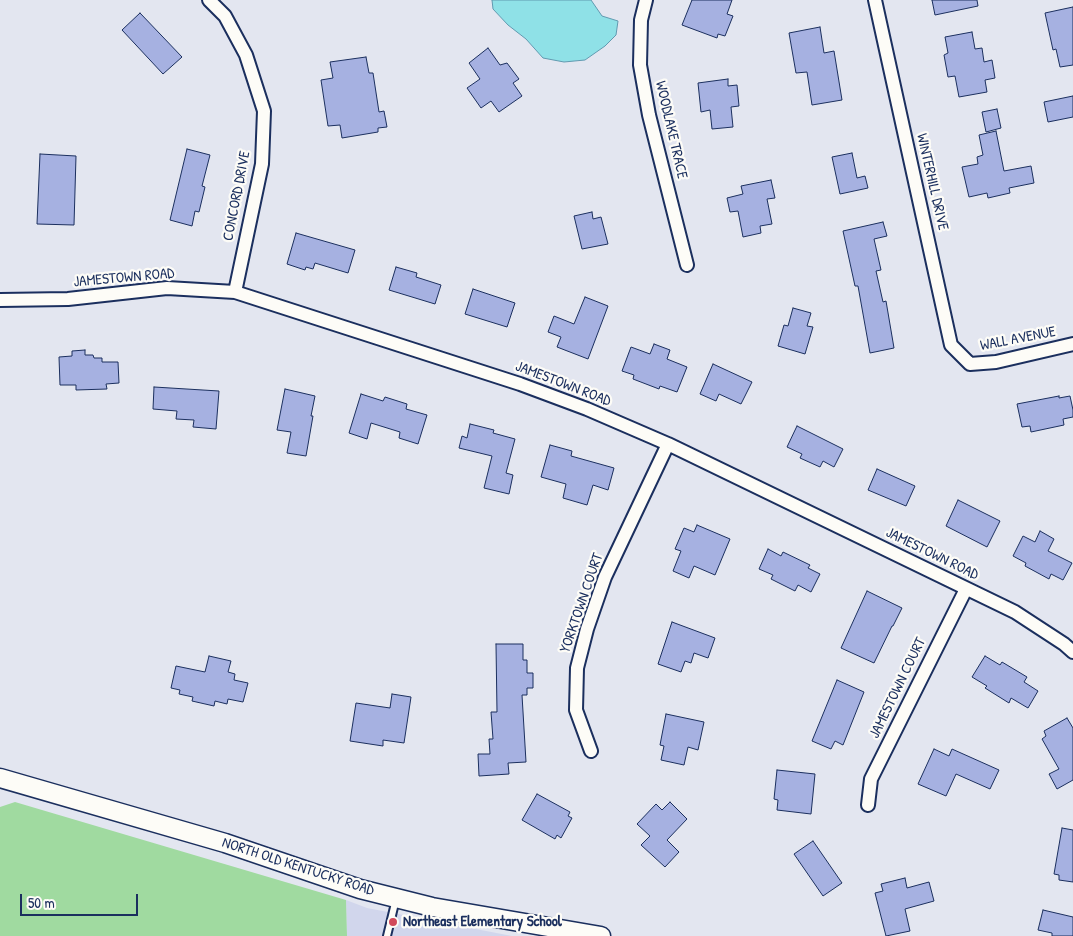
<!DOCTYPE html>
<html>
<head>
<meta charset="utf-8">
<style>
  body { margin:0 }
  #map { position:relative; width:1073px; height:936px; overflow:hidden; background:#e3e6f0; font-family:"Patrick Hand",sans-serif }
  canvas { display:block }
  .scale { position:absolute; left:20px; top:894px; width:118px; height:22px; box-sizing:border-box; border:2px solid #1b2f5e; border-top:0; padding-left:6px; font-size:15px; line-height:18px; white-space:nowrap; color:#1b2f5e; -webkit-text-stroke:4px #fdfcf7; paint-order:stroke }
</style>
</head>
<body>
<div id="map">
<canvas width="1073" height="936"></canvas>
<div class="scale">50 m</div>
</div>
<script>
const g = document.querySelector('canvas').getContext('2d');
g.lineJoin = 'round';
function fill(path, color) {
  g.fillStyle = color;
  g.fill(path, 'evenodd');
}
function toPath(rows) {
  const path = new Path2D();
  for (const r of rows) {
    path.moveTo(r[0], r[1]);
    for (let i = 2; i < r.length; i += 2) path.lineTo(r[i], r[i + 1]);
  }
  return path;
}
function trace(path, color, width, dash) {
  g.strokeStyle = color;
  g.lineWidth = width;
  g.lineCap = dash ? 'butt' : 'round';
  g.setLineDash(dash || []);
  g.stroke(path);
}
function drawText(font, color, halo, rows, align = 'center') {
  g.font = font + ' "Patrick Hand",sans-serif';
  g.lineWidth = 4.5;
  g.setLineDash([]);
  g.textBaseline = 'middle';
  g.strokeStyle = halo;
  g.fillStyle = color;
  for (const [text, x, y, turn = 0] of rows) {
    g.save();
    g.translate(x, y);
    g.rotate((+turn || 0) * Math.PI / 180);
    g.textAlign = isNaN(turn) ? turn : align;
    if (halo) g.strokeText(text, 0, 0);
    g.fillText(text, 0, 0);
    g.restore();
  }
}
fill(toPath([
  [346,900,367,908,512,936,347,936]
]), '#d1d6ec');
fill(toPath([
  [15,802,346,900,347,936,0,936,0,807]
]), '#a0daa0');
const water = toPath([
  [492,0,591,0,602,16,618,21,616,35,605,46,585,60,564,62,543,58,526,39,508,25,493,9,492,0]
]);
fill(water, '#8fe1e7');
trace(water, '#619ab0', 1);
const building = toPath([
  [692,0,732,0,727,14,733,16,725,36,718,34,717,38,682,25,692,0],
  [932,0,977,0,978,6,935,15,932,0],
  [1073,7,1073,65,1060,67,1056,49,1053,50,1045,13,1073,7],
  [140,13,182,57,163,74,122,30,140,13],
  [820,27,824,53,834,51,842,100,812,105,807,72,796,73,789,33,820,27],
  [972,32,975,49,982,48,984,62,992,60,995,78,985,80,987,92,959,97,955,76,948,77,944,55,948,53,945,37,972,32],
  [488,48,500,65,507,63,519,79,513,83,522,96,499,112,491,101,481,108,467,88,480,79,469,63,488,48],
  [366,57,369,73,373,73,379,112,384,111,387,127,378,128,378,132,342,138,340,125,328,126,321,80,333,78,330,62,366,57],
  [728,79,728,86,737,85,739,106,731,107,733,127,712,129,710,110,701,112,698,83,728,79],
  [1073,96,1073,117,1048,122,1044,102,1073,96],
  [997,109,1001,128,986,132,982,112,997,109],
  [996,131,1004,171,1031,166,1034,183,1009,188,1010,193,988,198,987,193,969,197,962,167,978,164,977,157,983,155,979,135,996,131],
  [187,149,210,155,202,186,205,187,199,212,195,211,192,226,170,220,187,149],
  [852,153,857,178,865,176,868,188,840,194,832,157,852,153],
  [40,154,76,156,74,225,37,224,40,154],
  [771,180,775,198,767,199,772,224,760,226,761,233,743,237,738,211,730,212,727,198,743,194,741,186,771,180],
  [592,212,593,219,601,217,608,244,582,249,574,216,592,212],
  [883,222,887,236,874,239,881,270,876,271,883,302,886,301,894,348,870,353,858,286,855,286,843,231,883,222],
  [296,233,355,250,348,273,315,263,313,269,306,267,305,270,287,264,296,233],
  [396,267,417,273,416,277,441,285,435,304,389,290,396,267],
  [473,289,515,303,507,327,465,314,473,289],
  [585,297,608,306,588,359,557,347,561,337,548,332,554,316,574,324,585,297],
  [793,308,811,313,807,326,813,327,805,354,778,346,784,325,788,326,793,308],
  [654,344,670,350,667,359,687,367,677,392,660,386,659,389,633,379,634,375,622,371,631,347,650,354,654,344],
  [85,350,85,355,93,355,94,358,102,358,102,362,118,362,119,383,106,384,107,389,76,390,76,385,60,385,59,357,72,356,72,351,85,350],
  [713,364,752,382,741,404,719,394,716,401,700,394,713,364],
  [154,387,219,391,216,429,193,427,194,420,176,419,177,411,153,409,154,387],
  [285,389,315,396,311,416,313,416,306,456,287,453,291,432,277,430,285,389],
  [361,394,383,401,385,397,407,404,406,409,427,415,418,444,399,438,400,432,371,423,367,439,349,433,361,394],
  [1059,396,1059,398,1070,396,1073,410,1073,417,1063,419,1064,425,1031,432,1030,426,1022,427,1017,404,1059,396],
  [470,424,494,430,493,433,515,439,506,473,513,475,509,494,484,488,492,456,459,448,462,436,467,438,470,424],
  [797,426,843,449,834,467,823,461,820,467,800,458,802,454,787,447,797,426],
  [550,445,572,451,571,456,614,468,608,490,593,485,587,505,563,498,566,484,541,477,550,445],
  [877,469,915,486,906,506,868,490,877,469],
  [958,500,1000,521,987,547,946,526,958,500],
  [697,525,730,539,715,575,694,566,689,578,673,571,681,551,675,549,684,528,694,532,697,525],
  [1040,531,1054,539,1048,551,1072,563,1063,580,1051,574,1049,579,1025,566,1026,563,1013,556,1023,536,1035,542,1040,531],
  [768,549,781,556,783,552,810,565,808,568,820,574,811,592,798,585,795,591,771,579,773,575,759,569,768,549],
  [867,591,902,608,893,626,892,626,874,663,841,648,867,591],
  [672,622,715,638,708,658,694,653,691,663,685,661,681,672,658,664,672,622],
  [496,644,523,644,523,660,527,660,527,673,533,673,533,688,527,688,527,695,522,695,526,762,508,763,509,774,479,776,478,754,490,754,489,739,493,739,491,712,497,712,496,644],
  [209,656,231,661,228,672,235,674,234,680,248,683,243,702,228,699,227,704,215,701,214,706,192,701,193,697,179,694,180,690,171,688,176,666,205,672,209,656],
  [985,656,1000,665,1002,662,1027,677,1024,682,1038,691,1028,708,1011,698,1009,703,985,688,987,686,972,677,985,656],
  [837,680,864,692,843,745,835,741,831,749,812,741,837,680],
  [392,694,411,697,404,743,383,740,383,746,350,741,356,703,390,708,392,694],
  [666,714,704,722,698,750,688,747,684,765,661,760,664,746,660,745,666,714],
  [1067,718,1073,728,1073,780,1057,789,1049,774,1059,769,1042,739,1046,736,1044,731,1067,718],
  [934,749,949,756,952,749,999,770,990,789,956,774,946,796,918,784,934,749],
  [777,770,815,774,811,814,777,810,778,800,774,799,777,770],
  [537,794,570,812,568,816,572,818,561,838,557,835,555,839,522,820,537,794],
  [670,802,687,819,667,840,679,852,665,867,641,845,650,836,637,824,656,804,662,810,670,802],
  [1062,828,1073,830,1073,882,1059,880,1059,875,1054,874,1062,828],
  [813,841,842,883,823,896,794,854,813,841],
  [905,878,907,888,929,882,934,901,905,909,910,931,886,936,875,893,883,891,881,884,905,878],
  [1043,910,1073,917,1073,936,1052,936,1052,933,1038,930,1043,910]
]);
fill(building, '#a6b1e1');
trace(building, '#1b2f5e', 1);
const lane = toPath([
  [387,936,396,899]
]);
const street = toPath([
  [209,0,225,16,246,55,264,111,262,164,235,292],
  [646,0,641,20,640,65,649,115,687,265],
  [875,0,951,345,970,364,996,362,1073,344],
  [0,300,68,299,167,288,235,292,520,384,587,409,668,444,1015,612,1064,644,1073,652],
  [591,751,576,710,577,668,587,629,605,577,668,444],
  [868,805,871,779,966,589]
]);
const secondary = toPath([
  [0,778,225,843,360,889,432,907,601,936]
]);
trace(lane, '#1b2f5e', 10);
trace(street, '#1b2f5e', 16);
trace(secondary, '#1b2f5e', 21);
trace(lane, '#fdfcf7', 6);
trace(street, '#fdfcf7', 12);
trace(secondary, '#fdfcf7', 18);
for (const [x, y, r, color] of [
  [393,922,5,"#d1495b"]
]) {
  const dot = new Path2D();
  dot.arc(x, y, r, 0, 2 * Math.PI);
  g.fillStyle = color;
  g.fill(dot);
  trace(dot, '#fdfcf7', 2);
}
drawText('15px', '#1b2f5e', '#fdfcf7', [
  ["WOODLAKE TRACE",671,130,77],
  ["WINTERHILL DRIVE",932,182,77],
  ["CONCORD DRIVE",237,196,-79],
  ["JAMESTOWN ROAD",124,278,-5],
  ["WALL AVENUE",1018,339,-11],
  ["JAMESTOWN ROAD",563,384,21],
  ["JAMESTOWN ROAD",932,554,26],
  ["YORKTOWN COURT",582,603,-71],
  ["JAMESTOWN COURT",898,688,-64],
  ["NORTH OLD KENTUCKY ROAD",298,867,18]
]);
drawText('bold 15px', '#1b2f5e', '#fdfcf7', [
  ["Northeast Elementary School",403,922]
], 'left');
</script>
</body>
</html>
